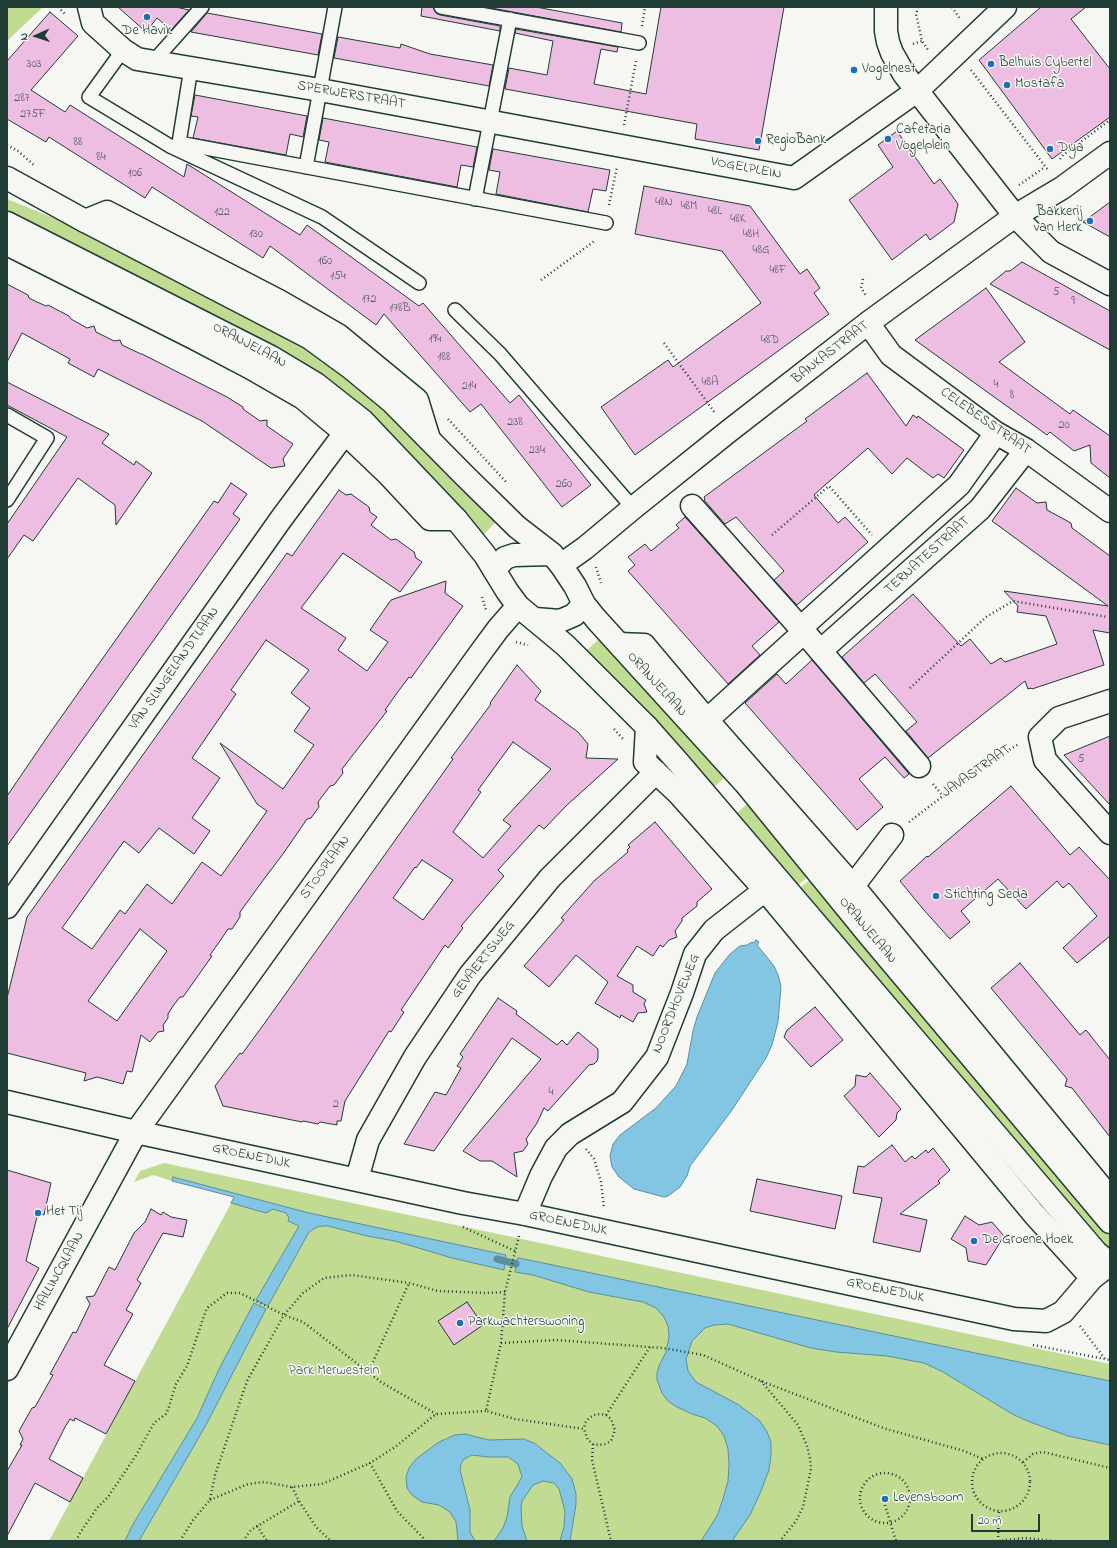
<!DOCTYPE html>
<html>
<head>
<meta charset="utf-8">
<style>
  body { margin:0 }
  #map { position:relative; width:1117px; height:1548px; overflow:hidden; background:#f6f6f2; font-family:"Indie Flower",sans-serif }
  canvas { display:block }
  .frame { position:absolute; inset:0; border:8px solid #1f3d34; pointer-events:none }
  .north { position:absolute; left:16px; top:16px; width:40px; height:40px; -webkit-text-stroke:3px #f6f6f2; paint-order:stroke; rotate:267deg; font-size:11px; font-weight:700; line-height:16px; text-align:center; color:#1f3d34 }
  .north::after { content:''; display:block; margin:auto; width:14px; height:18px; background:#1f3d34; clip-path:polygon(50% 0,100% 100%,50% 72%,0 100%) }
  .scale { position:absolute; left:971px; top:1514px; width:69px; height:18px; box-sizing:border-box; border:2px solid #1f3d34; border-top:0; padding-left:5px; font-size:12px; line-height:14px; white-space:nowrap; color:#1f3d34; -webkit-text-stroke:3px #f6f6f2; paint-order:stroke }
</style>
</head>
<body>
<div id="map">
<canvas width="1117" height="1548"></canvas>
<div class="frame"></div>
<div class="north">N</div>
<div class="scale">20 m</div>
</div>
<script>
const g = document.querySelector('canvas').getContext('2d');
g.lineJoin = 'round';
function fill(path, color) {
  g.fillStyle = color;
  g.fill(path, 'evenodd');
}
function toPath(rows) {
  const path = new Path2D();
  for (const r of rows) {
    if (r.length === 3) {
      path.moveTo(r[0] + r[2], r[1]);
      path.arc(r[0], r[1], r[2], 0, 2 * Math.PI);
      continue;
    }
    path.moveTo(r[0], r[1]);
    for (let i = 2; i < r.length; i += 2) path.lineTo(r[i], r[i + 1]);
  }
  return path;
}
function trace(path, color, width, dash) {
  g.strokeStyle = color;
  g.lineWidth = width;
  g.lineCap = dash ? 'butt' : 'round';
  g.setLineDash(dash || []);
  g.stroke(path);
}
function drawText(font, color, halo, rows, align = 'center') {
  g.font = font + ' "Indie Flower",sans-serif';
  g.lineWidth = 3;
  g.setLineDash([]);
  g.textBaseline = 'middle';
  g.strokeStyle = halo;
  g.fillStyle = color;
  for (const [text, x, y, turn = 0] of rows) {
    g.save();
    g.translate(x, y);
    g.rotate((+turn || 0) * Math.PI / 180);
    g.textAlign = isNaN(turn) ? turn : align;
    if (halo) g.strokeText(text, 0, 0);
    g.fillText(text, 0, 0);
    g.restore();
  }
}
fill(toPath([
  [7,7,43,7,7,41],
  [7,199,78,228,277,328,371,394,440,463,462,489,496,522,482,536,423,472,7,213],
  [601,637,725,777,713,788,586,651],
  [747,804,809,876,797,886,735,815],
  [810,880,1042,1156,1079,1202,1110,1237,1110,1250,1108,1253,798,889],
  [164,1163,1110,1364,1110,1541,49,1541,235,1196,235,1195,173,1177,172,1181,153,1175,134,1182,140,1171]
]), '#c1db92');
const water = toPath([
  [756,940,759,942,757,945,774,966,778,975,781,986,778,1022,772,1045,766,1058,732,1110,690,1166,687,1176,680,1187,668,1196,664,1197,634,1189,619,1177,612,1167,610,1156,613,1144,620,1135,656,1108,676,1086,687,1064,693,1031,697,1017,715,973,730,954,740,946,747,945,752,942,754,943,756,940],
  [173,1177,309,1213,506,1255,504,1270,452,1258,395,1241,367,1236,328,1226,323,1226,317,1227,309,1232,268,1306,256,1300,299,1226,288,1221,289,1218,286,1213,273,1209,266,1213,231,1203,234,1197,172,1181,173,1177],
  [519,1258,1110,1381,1110,1445,1068,1436,1030,1422,1014,1415,943,1372,924,1363,887,1356,836,1352,811,1348,728,1324,714,1325,705,1328,692,1341,686,1359,688,1371,696,1382,739,1405,760,1421,767,1432,771,1442,771,1455,769,1470,761,1491,750,1515,732,1541,701,1541,717,1516,723,1499,728,1481,729,1465,728,1449,724,1436,717,1426,705,1418,692,1414,675,1406,667,1400,662,1393,657,1380,657,1373,659,1366,666,1352,669,1337,668,1326,664,1317,656,1308,643,1302,589,1292,533,1275,515,1272,517,1259,519,1258],
  [254,1303,266,1309,206,1425,139,1541,125,1541,132,1526,197,1418,219,1369,254,1303],
  [465,1434,489,1440,524,1439,534,1443,560,1463,572,1479,576,1494,576,1504,570,1541,560,1541,564,1527,565,1511,559,1489,554,1483,543,1481,533,1485,522,1501,521,1508,522,1526,527,1541,494,1541,503,1528,507,1517,510,1497,522,1477,518,1464,508,1457,488,1457,472,1455,464,1459,461,1464,460,1470,470,1510,470,1532,475,1541,458,1541,456,1522,450,1512,439,1505,422,1502,412,1495,407,1488,406,1477,409,1468,416,1459,439,1442,455,1435,465,1434]
]);
fill(water, '#83c6e4');
trace(water, '#5b8f9e', 1);
trace(toPath([
  [497,1259,516,1264]
]), '#5b8f9e', 7);
const building = toPath([
  [118,7,176,7,189,10,171,30,157,18,146,32,118,7],
  [422,7,433,7,436,13,440,15,500,26,500,31,421,16,422,7],
  [486,7,536,7,622,23,621,32,486,7],
  [661,7,784,7,759,150,695,139,697,124,505,89,509,68,547,75,553,41,515,33,516,29,618,47,617,52,601,49,594,84,646,94,661,7],
  [1041,7,1086,7,1071,19,1110,69,1110,117,1052,159,979,60,1041,7],
  [50,12,78,36,31,90,65,112,70,105,184,177,187,164,300,235,307,225,419,306,423,303,510,403,519,395,591,485,562,507,481,404,470,412,384,314,376,325,270,246,263,258,152,187,145,198,49,137,46,142,7,119,7,61,50,12],
  [207,13,322,34,318,55,191,32,207,13],
  [338,37,400,48,401,44,430,54,493,65,489,86,334,58,338,37],
  [195,95,307,116,303,137,290,134,286,155,193,138,198,117,191,116,195,95],
  [323,118,477,147,473,167,461,165,457,187,325,162,329,142,319,140,323,118],
  [897,131,934,184,940,179,958,204,954,222,930,240,926,234,892,260,849,200,893,167,878,145,897,131],
  [493,149,610,170,606,191,593,189,588,212,496,194,500,172,489,170,493,149],
  [644,186,750,206,800,274,807,269,820,288,814,293,829,314,635,455,601,407,668,360,673,367,761,303,722,251,635,234,644,186],
  [1110,202,1110,237,1083,222,1110,202],
  [1022,262,1110,311,1110,350,990,284,1006,271,1010,271,1022,262],
  [7,284,28,295,29,298,37,302,46,306,48,305,69,316,71,319,87,328,94,326,96,332,114,341,120,340,122,345,141,354,142,354,227,397,243,407,243,409,260,421,267,420,267,426,293,444,283,459,285,466,271,468,202,421,98,369,94,377,68,363,70,359,22,333,7,362,7,284],
  [986,288,1025,342,999,362,1070,414,1073,410,1110,436,1110,478,1091,463,1090,445,1074,451,1050,432,1047,435,915,340,986,288],
  [867,373,906,426,913,415,917,418,918,416,964,450,944,478,938,474,933,478,907,458,892,474,868,448,825,485,814,495,838,523,845,517,868,542,797,605,774,580,784,571,736,517,725,524,704,500,705,499,704,497,807,421,805,419,867,373],
  [7,382,109,434,102,443,134,465,136,461,152,473,116,525,115,505,78,478,33,541,24,535,7,559,7,524,67,437,7,405,7,382],
  [231,483,247,494,233,514,240,519,7,846,7,796,52,730,214,501,218,503,231,483],
  [1016,488,1037,503,1046,502,1047,510,1071,523,1072,528,1110,556,1110,633,1093,630,1104,665,1032,689,1031,688,1028,689,1025,681,928,758,906,731,917,722,875,674,864,683,842,657,913,594,961,646,970,639,991,664,1001,658,1005,662,1057,644,1046,616,1017,612,1018,606,1004,591,1108,606,992,521,1016,488],
  [339,490,346,495,351,494,369,507,370,512,377,517,371,525,391,540,396,539,414,552,416,558,422,562,400,592,343,553,301,608,346,638,338,650,367,671,388,642,370,630,391,600,446,581,445,593,463,606,411,678,409,677,397,693,385,710,387,711,342,769,343,773,334,785,330,786,318,802,319,807,311,818,307,819,283,854,264,879,240,912,240,917,232,929,228,929,222,938,210,955,212,956,183,997,180,997,173,1006,168,1014,168,1018,163,1025,164,1031,158,1032,150,1042,141,1035,132,1072,127,1071,123,1084,97,1077,84,1081,86,1073,7,1053,7,998,27,917,287,553,292,556,339,490],
  [266,640,309,670,291,693,310,708,294,731,314,745,283,789,220,743,257,804,267,811,221,876,202,862,172,904,147,884,125,914,120,910,92,949,62,928,124,841,139,853,159,828,194,854,210,831,192,818,220,778,192,758,236,694,231,690,266,640],
  [140,929,167,951,117,1021,88,1001,140,929],
  [685,517,779,622,752,646,760,655,728,684,628,571,635,565,628,557,645,544,651,551,679,528,676,525,685,517],
  [812,660,909,774,904,778,885,757,859,779,883,807,857,830,745,703,777,674,786,684,812,660],
  [517,665,541,691,535,700,578,732,588,744,586,758,618,759,566,806,544,829,539,825,498,870,504,876,461,926,463,928,448,948,445,945,401,1010,404,1012,391,1032,389,1031,345,1101,341,1121,337,1121,337,1125,320,1122,318,1124,303,1121,302,1122,223,1106,215,1086,240,1053,242,1054,264,1024,453,759,451,758,491,704,490,703,517,665],
  [513,742,551,769,503,820,511,826,483,858,453,832,481,792,478,790,513,742],
  [422,860,453,880,423,920,393,898,415,867,416,868,422,860],
  [1110,736,1110,805,1064,755,1110,736],
  [1011,786,1070,855,1079,847,1110,880,1110,936,1077,963,1063,948,1097,916,1069,883,1063,888,1057,881,1026,909,998,879,961,911,970,922,950,939,923,909,900,881,927,856,928,857,1011,786],
  [655,822,712,889,697,902,697,906,682,918,682,921,675,931,677,937,669,940,663,947,660,945,653,956,637,946,617,976,633,985,633,992,646,1000,644,1004,647,1012,638,1013,633,1022,621,1015,620,1018,595,1003,608,982,576,955,549,987,524,966,564,920,561,918,594,881,628,852,627,850,630,847,628,845,655,822],
  [1020,963,1080,1035,1086,1030,1110,1060,1110,1137,1072,1088,1065,1086,1067,1079,991,988,1020,963],
  [498,998,517,1011,516,1014,557,1045,562,1040,567,1045,578,1032,598,1049,598,1058,597,1061,594,1064,589,1065,548,1111,544,1108,537,1123,526,1139,528,1144,523,1151,514,1153,517,1177,492,1161,480,1161,463,1151,541,1059,512,1038,434,1151,404,1144,435,1092,446,1095,461,1068,457,1066,463,1057,460,1054,498,998],
  [815,1007,843,1040,811,1067,784,1037,787,1030,815,1007],
  [870,1073,901,1109,897,1113,896,1120,879,1137,844,1096,855,1086,856,1075,866,1077,870,1073],
  [892,1145,905,1162,912,1156,915,1159,926,1150,928,1153,933,1148,950,1170,938,1181,940,1183,900,1214,927,1220,920,1252,873,1242,882,1198,853,1193,858,1166,864,1167,892,1145],
  [7,1170,51,1183,44,1215,38,1213,26,1261,39,1268,7,1329,7,1170],
  [757,1179,842,1196,835,1229,750,1211,757,1179],
  [151,1209,161,1215,163,1212,171,1217,187,1220,183,1237,163,1233,137,1280,141,1283,126,1310,133,1314,104,1365,135,1381,106,1434,75,1418,74,1421,70,1419,65,1427,49,1459,83,1478,70,1502,35,1483,7,1536,7,1471,22,1445,20,1445,23,1439,19,1431,32,1408,35,1407,53,1375,50,1374,73,1332,76,1333,90,1304,86,1297,94,1296,109,1267,115,1270,134,1233,145,1222,151,1209],
  [965,1216,979,1225,992,1222,1004,1236,986,1265,968,1261,966,1248,951,1239,965,1216],
  [467,1302,483,1325,454,1345,438,1321,467,1302]
]);
fill(building, '#edbee1');
trace(building, '#1f3d34', 1);
const lane = toPath([
  [441,7,639,43],
  [123,50,89,97,170,146,322,217,419,283],
  [153,62,202,7],
  [191,68,179,143,606,223],
  [306,167,335,7],
  [475,199,510,19],
  [455,310,500,354,633,508],
  [7,415,47,438,7,500]
]);
const street = toPath([
  [89,7,93,23,123,50,137,59,320,90,794,178,918,90,1005,7],
  [886,7,886,31,888,42,892,53,904,74,1015,216,1051,252,1110,284],
  [85,221,107,212,279,301,338,335,417,400,429,439],
  [7,244,194,338,251,368,303,398,345,433,388,474,430,519,456,519],
  [868,323,891,355,996,433,1026,450,1110,511],
  [996,433,959,485,805,624,804,632,817,647,826,646,980,509,1026,450],
  [692,506,804,632,707,720],
  [561,565,585,548,633,508,729,431,868,323,1015,216,1062,188,1110,153],
  [619,644,644,645,707,720,853,886,1110,1198],
  [817,647,919,766],
  [1110,701,1059,718,1040,737,1045,760,1110,833],
  [647,727,645,762,678,793,765,890,1034,1214,1092,1278],
  [853,886,892,835],
  [7,907,281,519,345,433],
  [7,1102,136,1132,463,1203,525,1214,1014,1319,1046,1321,1063,1312,1092,1278,1110,1264],
  [357,1179,368,1140,415,1057,470,975,550,878,656,772],
  [525,1214,541,1176,556,1148,570,1134,622,1102,657,1057,682,993,695,954,714,930,765,890],
  [7,1369,136,1132,481,652,498,629,518,606]
]);
const secondary = toPath([
  [7,178,85,221,310,338,351,368,392,402,464,475,517,527,552,554,561,565,575,586,584,604,596,619,746,784,869,935,1110,1222],
  [7,223,271,357,316,384,363,421,456,519,485,555,507,591,518,606,565,645,647,727,678,762,1096,1252,1110,1264],
  [494,570,505,558,514,555,552,554],
  [535,619,560,621,574,615,584,604]
]);
trace(lane, '#1f3d34', 16);
trace(street, '#1f3d34', 25);
trace(secondary, '#1f3d34', 25);
trace(toPath([
  [58,7,66,15],
  [918,7,916,14,922,41,928,50],
  [952,7,960,19],
  [642,26,645,7],
  [913,44,922,41],
  [971,70,1048,170],
  [624,125,636,61],
  [7,145,18,151,35,166],
  [1060,159,1063,155,1110,120],
  [1019,185,1045,167],
  [609,205,617,167],
  [863,279,861,288,867,297],
  [541,280,596,240],
  [664,343,715,413],
  [448,419,507,483],
  [772,535,829,486,872,535],
  [596,567,601,583],
  [482,597,486,610],
  [516,642,528,645],
  [910,688,986,617,1013,601,1108,617],
  [614,729,623,739],
  [933,784,943,796],
  [909,822,985,764,1019,744],
  [586,1149,594,1159,601,1182,604,1208],
  [463,1227,515,1251],
  [519,1236,505,1292,501,1343,486,1411,515,1419,584,1429,588,1440,593,1444,599,1445,605,1444,611,1441,615,1430,611,1419,606,1415,600,1414,594,1415,589,1418,585,1423,584,1429],
  [1080,1326,1105,1359],
  [501,1343,556,1340,663,1348,703,1355,761,1381,883,1428,964,1451,983,1459],
  [1033,1345,1110,1360],
  [368,1373,409,1283],
  [761,1381,798,1425,807,1446,810,1458,811,1469,803,1507,796,1521,780,1541],
  [606,1415,650,1347],
  [593,1444,592,1460,611,1541],
  [1001,1482,29],
  [1023,1462,1033,1454,1043,1452,1110,1468],
  [885,1498,25],
  [292,1487,299,1501,316,1527,331,1541],
  [210,1500,248,1484,264,1482,292,1487,322,1484,370,1463],
  [885,1505,896,1541],
  [257,1526,267,1541],
  [76,1541,80,1533,97,1508,108,1497,135,1457,154,1423,166,1414,168,1410,176,1384,187,1366,205,1313,207,1308,227,1293,240,1293,284,1315,303,1322,381,1382,436,1414],
  [180,1541,193,1520,210,1500,215,1475,247,1381,284,1315,303,1293,324,1278,352,1275,409,1283,438,1291,485,1293,505,1292],
  [243,1541,251,1530,299,1501],
  [426,1541,397,1511,370,1463,395,1447,436,1414,486,1411],
  [998,1541,1025,1538,1054,1541],
  [998,1541,999,1511]
]), '#1f3d34', 2.5, [1, 3]);
trace(lane, '#f6f6f2', 13);
trace(street, '#f6f6f2', 22);
trace(secondary, '#f6f6f2', 22);
for (const [x, y, r, color] of [
  [147,17,4,"#1f6fb2"],
  [991,64,4,"#1f6fb2"],
  [854,70,4,"#1f6fb2"],
  [1007,85,4,"#1f6fb2"],
  [888,139,4,"#1f6fb2"],
  [758,141,4,"#1f6fb2"],
  [1050,149,4,"#1f6fb2"],
  [1090,221,4,"#1f6fb2"],
  [936,896,4,"#1f6fb2"],
  [38,1213,4,"#1f6fb2"],
  [974,1241,4,"#1f6fb2"],
  [460,1323,4,"#1f6fb2"],
  [885,1499,4,"#1f6fb2"]
]) {
  const dot = new Path2D();
  dot.arc(x, y, r, 0, 2 * Math.PI);
  g.fillStyle = color;
  g.fill(dot);
  trace(dot, '#f6f6f2', 1.5);
}
drawText('12px', '#525d5f', null, [
  ["303",34,65],
  ["287",22,99],
  ["275F",33,115],
  ["88",78,143],
  ["84",101,158],
  ["106",135,174],
  ["48N",664,203],
  ["48M",689,207],
  ["48L",715,212],
  ["122",222,213],
  ["48K",738,220],
  ["130",256,235],
  ["48H",751,235],
  ["48G",761,251],
  ["160",325,262],
  ["48F",778,271],
  ["154",338,277],
  ["5",1056,293],
  ["172",369,300],
  ["9",1073,302],
  ["178B",400,309],
  ["194",435,340],
  ["48D",770,341],
  ["188",444,358],
  ["48A",710,383],
  ["4",996,385],
  ["214",469,387],
  ["8",1012,396],
  ["238",515,423],
  ["20",1064,426],
  ["234",537,451],
  ["260",564,485],
  ["5",1081,760],
  ["4",551,1093],
  ["2",336,1105]
]);
drawText('14px', '#1f3d34', '#f6f6f2', [
  ["De Havik",147,32,"center"],
  ["Belhuis Cybertel",999,64],
  ["Vogelnest",862,70],
  ["Mostafa",1015,85],
  ["Cafetaria",896,131],
  ["Vogelplein",896,147],
  ["RegioBank",766,141],
  ["Dya",1058,149],
  ["Bakkerij",1082,213,"right"],
  ["van Herk",1082,229,"right"],
  ["Stichting Seda",944,896],
  ["Het Tij",46,1213],
  ["De Groene Hoek",982,1241],
  ["Parkwachterswoning",468,1323],
  ["Levensboom",893,1499]
], 'left');
drawText('14px', '#1f3d34', '#f6f6f2', [
  ["SPERWERSTRAAT",351,96,10],
  ["VOGELPLEIN",746,169,11],
  ["ORANJELAAN",249,346,28],
  ["BANKASTRAAT",831,353,-38],
  ["CELEBESSTRAAT",985,422,35],
  ["TERNATESTRAAT",928,556,-42],
  ["VAN SLINGELANDTLAAN",175,669,-55],
  ["ORANJELAAN",656,685,48],
  ["JAVASTRAAT",977,772,-35],
  ["STOOPLAAN",326,868,-54],
  ["ORANJELAAN",867,931,50],
  ["GEVAERTSWEG",484,960,-52],
  ["NOORDHOVEWEG",677,1004,-68],
  ["GROENEDIJK",251,1157,12],
  ["GROENEDIJK",568,1224,12],
  ["HALLINCQLAAN",60,1272,-61],
  ["GROENEDIJK",885,1291,12]
]);
drawText('14px', '#3f5d47', '#f6f6f2', [
  ["Park Merwestein",334,1372]
]);
</script>
</body>
</html>
